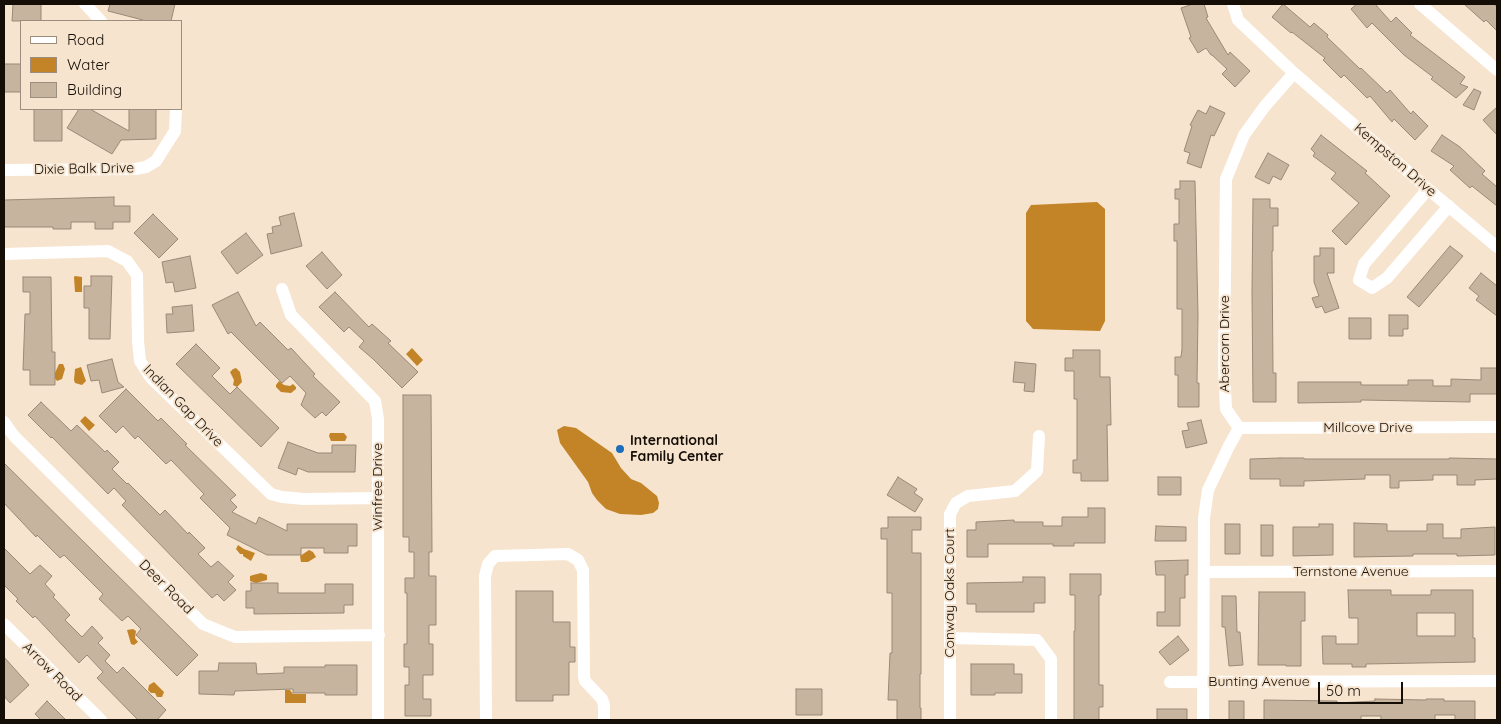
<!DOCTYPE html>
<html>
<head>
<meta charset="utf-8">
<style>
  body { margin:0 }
  #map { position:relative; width:1501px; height:724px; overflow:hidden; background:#f7e4ce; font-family:Quicksand,sans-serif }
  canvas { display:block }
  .frame { position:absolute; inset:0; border:5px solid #140e07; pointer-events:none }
  .legend { position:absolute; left:20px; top:20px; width:162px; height:90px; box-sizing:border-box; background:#f7e4ce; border:1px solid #9c8e7e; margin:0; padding:6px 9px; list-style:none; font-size:15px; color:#140e07 }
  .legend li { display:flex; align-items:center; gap:10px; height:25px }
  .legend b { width:25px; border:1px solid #9c8e7e }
  .scale { position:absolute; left:1318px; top:682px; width:85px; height:22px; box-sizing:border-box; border:2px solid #140e07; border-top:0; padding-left:6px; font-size:15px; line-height:18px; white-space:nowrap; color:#140e07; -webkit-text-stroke:4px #f7e4ce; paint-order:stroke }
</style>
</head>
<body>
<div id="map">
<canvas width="1501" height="724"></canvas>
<div class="frame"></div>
<ul class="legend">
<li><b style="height:6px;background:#fff"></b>Road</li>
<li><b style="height:14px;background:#c28427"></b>Water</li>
<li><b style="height:14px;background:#c6b49f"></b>Building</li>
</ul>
<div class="scale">50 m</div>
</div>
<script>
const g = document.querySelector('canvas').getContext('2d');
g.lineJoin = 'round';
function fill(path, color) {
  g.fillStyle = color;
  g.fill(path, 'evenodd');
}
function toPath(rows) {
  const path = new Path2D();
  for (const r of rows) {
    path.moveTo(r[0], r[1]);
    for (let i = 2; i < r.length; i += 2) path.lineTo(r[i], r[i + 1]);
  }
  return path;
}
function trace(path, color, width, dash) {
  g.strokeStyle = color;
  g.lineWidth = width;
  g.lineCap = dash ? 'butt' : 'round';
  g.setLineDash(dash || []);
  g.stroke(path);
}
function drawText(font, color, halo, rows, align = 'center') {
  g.font = font + ' Quicksand,sans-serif';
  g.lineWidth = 4;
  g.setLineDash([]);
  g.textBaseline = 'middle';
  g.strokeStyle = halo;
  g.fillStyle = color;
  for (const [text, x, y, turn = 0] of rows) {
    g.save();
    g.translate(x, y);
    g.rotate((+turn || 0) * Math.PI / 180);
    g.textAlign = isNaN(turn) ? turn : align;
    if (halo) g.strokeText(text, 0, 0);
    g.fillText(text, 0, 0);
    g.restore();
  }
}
fill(toPath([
  [1097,202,1105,209,1105,321,1100,331,1033,329,1026,321,1026,213,1031,205],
  [75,276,82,277,82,292,75,292,74,277],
  [412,348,423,360,417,366,406,354],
  [59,364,63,364,65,369,62,379,57,381,54,377,54,375],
  [81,367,86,381,82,385,75,383,74,380,75,369],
  [236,368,240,372,242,382,237,387,233,385,234,380,230,372,233,369],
  [279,381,284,385,290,386,293,384,296,387,296,389,291,393,281,392,276,387,276,385],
  [85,416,95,425,89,431,80,421],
  [564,426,576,428,612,453,621,468,631,479,641,483,657,496,659,503,658,509,653,513,641,515,620,514,606,509,597,500,592,493,588,482,560,443,557,430],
  [330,433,344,433,347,437,345,441,331,441,329,436],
  [238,545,244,549,255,553,251,561,243,556,243,554,240,554,236,549],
  [309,550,313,552,316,557,308,562,301,562,300,556],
  [261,573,267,575,267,580,256,583,250,581,250,576,253,575],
  [133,629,136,631,135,638,138,642,134,645,131,644,127,630],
  [154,682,164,692,162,697,157,697,155,693,151,693,148,690,149,685],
  [285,690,290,690,293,694,306,694,306,703,285,703]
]), '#c28427');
const building = toPath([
  [13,4,41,4,41,21,12,21,13,4],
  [110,4,175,4,171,21,142,21,143,20,108,11,110,4],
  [1193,4,1204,4,1208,17,1206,18,1228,55,1230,52,1250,71,1235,87,1222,74,1227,69,1212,55,1211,55,1206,48,1198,53,1189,38,1191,37,1181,8,1193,4],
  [1283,4,1310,27,1314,23,1328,35,1327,37,1360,69,1361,68,1387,93,1390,90,1411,114,1413,111,1428,126,1415,140,1394,119,1392,122,1370,96,1367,98,1344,75,1341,78,1323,60,1325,58,1292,32,1291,33,1272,17,1283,4],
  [1357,4,1375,4,1391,22,1396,17,1412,33,1410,35,1465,77,1460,84,1468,87,1456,98,1431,79,1433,77,1404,55,1372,23,1367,28,1351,9,1357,4],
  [1464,4,1494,4,1497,7,1497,31,1486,20,1484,22,1464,4],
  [4,64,21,64,21,92,4,92,4,64],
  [1474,89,1481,92,1474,110,1463,105,1474,89],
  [1210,106,1225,113,1214,136,1211,135,1201,168,1187,163,1190,153,1184,151,1192,126,1190,125,1198,110,1206,114,1210,106],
  [1497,107,1497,135,1483,120,1497,107],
  [34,109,62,109,62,141,34,141,34,109],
  [79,109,90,109,129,131,129,109,156,109,156,139,121,140,112,154,67,128,79,109],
  [1321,135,1367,171,1365,173,1390,196,1346,245,1332,231,1359,203,1331,179,1336,173,1313,156,1315,153,1311,149,1321,135],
  [1442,135,1460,147,1485,171,1482,174,1497,187,1497,206,1472,186,1470,188,1450,170,1454,166,1431,151,1442,135],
  [1268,153,1289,165,1281,180,1273,176,1269,184,1255,177,1268,153],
  [1180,181,1195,181,1198,315,1197,383,1199,383,1199,407,1178,407,1178,375,1175,375,1175,357,1181,357,1182,349,1182,309,1177,309,1177,241,1174,241,1174,224,1179,224,1179,199,1175,199,1175,189,1180,189,1180,181],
  [114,197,114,206,130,206,130,222,113,222,113,229,95,229,95,222,71,222,71,229,53,229,53,227,4,227,4,200,114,197],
  [1253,199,1270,199,1270,208,1278,208,1278,226,1273,226,1273,251,1272,251,1273,373,1276,373,1276,402,1253,402,1252,292,1253,199],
  [294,213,302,246,271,254,267,234,273,233,272,227,281,225,279,217,294,213],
  [153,214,178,239,159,258,134,233,153,214],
  [246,233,263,255,237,274,221,252,246,233],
  [1450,246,1463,256,1419,307,1407,297,1450,246],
  [1320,248,1334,248,1334,273,1327,273,1339,308,1325,313,1322,306,1316,308,1312,298,1319,296,1314,282,1314,256,1320,256,1320,248],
  [322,252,342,275,327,289,306,266,322,252],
  [190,256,196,288,175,292,173,282,166,283,162,262,190,256],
  [1481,273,1497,286,1497,316,1476,300,1479,296,1469,288,1481,273],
  [91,276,112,276,110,339,89,339,89,308,84,308,84,286,91,286,91,276],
  [23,277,51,277,52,352,55,352,55,385,30,385,30,370,23,370,25,314,30,314,30,292,23,292,23,277],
  [238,292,256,326,260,322,288,350,291,348,315,374,313,376,340,402,326,416,322,412,315,418,301,405,306,393,290,376,282,383,231,332,228,334,212,305,238,292],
  [335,292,369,327,372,324,391,341,388,343,418,372,402,388,373,359,359,347,364,341,349,327,344,332,319,307,335,292],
  [192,305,194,331,167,333,166,314,173,314,172,307,192,305],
  [1389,315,1408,315,1408,329,1403,329,1403,336,1389,336,1389,315],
  [1349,318,1371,318,1371,339,1349,339,1349,318],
  [196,344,220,368,212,376,230,394,237,387,279,428,261,447,176,364,196,344],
  [1073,350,1100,350,1100,377,1110,377,1111,425,1107,425,1108,481,1081,481,1081,473,1073,473,1073,460,1077,460,1077,399,1074,399,1074,371,1065,371,1065,358,1073,358,1073,350],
  [112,359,118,382,124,387,102,393,99,380,91,381,87,365,112,359],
  [1015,362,1036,364,1034,392,1024,391,1025,383,1013,382,1015,362],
  [1481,368,1497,368,1497,394,1470,394,1470,402,1361,400,1361,402,1298,403,1298,382,1361,382,1361,385,1408,385,1408,380,1433,380,1433,386,1451,386,1451,379,1481,380,1481,368],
  [126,389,158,421,161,418,187,444,185,445,236,495,230,500,237,507,232,512,256,524,259,517,287,531,287,524,357,524,357,546,348,546,348,553,324,553,324,548,301,548,301,555,267,555,227,535,230,528,200,498,204,494,171,460,166,464,138,436,135,439,123,426,116,433,99,416,126,389],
  [403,395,431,395,432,552,429,552,429,576,436,576,436,625,429,625,429,644,433,644,433,675,423,675,423,699,431,699,431,716,405,716,405,685,409,685,409,667,404,667,404,644,407,644,407,593,405,593,405,578,414,578,414,552,409,552,409,537,403,537,403,395],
  [41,402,71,431,77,425,105,452,107,450,119,462,112,469,127,484,128,483,160,515,165,510,188,534,189,532,205,548,198,554,211,567,218,561,234,576,228,582,236,590,224,601,217,594,212,598,122,505,126,501,114,488,108,494,52,437,51,438,28,415,41,402],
  [1201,420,1207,443,1186,448,1182,431,1189,430,1187,423,1201,420],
  [288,442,318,453,332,453,332,445,356,445,355,472,308,472,298,468,296,475,278,468,288,442],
  [1280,458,1304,458,1304,459,1449,459,1449,458,1497,459,1497,479,1475,480,1475,485,1457,485,1457,475,1433,475,1433,480,1399,481,1399,488,1390,488,1390,475,1365,475,1365,479,1304,481,1304,486,1280,486,1280,479,1250,479,1250,459,1280,458],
  [4,463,198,655,177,676,136,635,141,629,128,616,122,621,99,599,103,594,64,555,60,558,37,535,36,537,4,503,4,463],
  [898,477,917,489,914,493,923,499,915,512,887,495,898,477],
  [1158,477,1181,477,1181,495,1158,495,1158,477],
  [1088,508,1105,508,1105,543,1074,543,1074,546,1053,546,1053,544,988,544,988,557,967,557,967,530,976,530,976,522,1014,520,1014,522,1043,522,1043,526,1062,526,1062,517,1088,517,1088,508],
  [888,517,921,517,921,530,912,530,912,553,921,553,921,674,920,674,920,708,921,708,921,720,897,720,897,700,888,700,890,653,892,653,892,593,887,593,887,539,881,539,881,528,888,528,888,517],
  [1354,523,1387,524,1387,531,1427,531,1427,524,1443,524,1443,538,1461,538,1461,529,1495,527,1495,555,1457,556,1457,554,1413,554,1413,556,1354,557,1354,523],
  [1225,524,1240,524,1240,554,1225,554,1225,524],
  [1319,524,1333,524,1333,555,1293,556,1293,527,1319,527,1319,524],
  [1261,525,1273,525,1273,556,1261,556,1261,525],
  [1156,526,1186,527,1186,541,1155,541,1156,526],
  [4,548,30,574,40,565,52,576,45,584,55,595,53,597,70,615,65,620,82,637,92,626,103,638,98,643,110,655,105,661,117,673,123,667,166,710,157,720,138,720,97,678,103,672,87,655,79,663,35,616,33,618,16,601,18,599,4,585,4,548],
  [1188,560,1188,575,1185,575,1185,598,1180,598,1180,626,1157,626,1157,612,1165,612,1165,575,1156,575,1155,561,1188,560],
  [1070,574,1101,574,1101,595,1099,595,1099,685,1103,685,1103,707,1099,707,1099,720,1074,720,1074,631,1075,631,1075,595,1070,595,1070,574],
  [1023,577,1045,577,1045,603,1034,603,1034,612,976,612,976,604,967,604,967,583,1023,582,1023,577],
  [251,583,278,583,278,593,325,593,325,584,353,584,353,605,344,605,344,613,254,614,254,608,246,608,246,591,251,591,251,583],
  [1348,590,1391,590,1391,595,1431,595,1431,590,1473,590,1473,638,1475,638,1475,662,1366,664,1366,667,1352,667,1352,664,1323,664,1322,636,1336,636,1336,644,1358,644,1358,618,1349,618,1348,590],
  [1417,613,1455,613,1455,636,1417,636,1417,613],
  [516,591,553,591,553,622,570,622,570,647,575,647,575,662,569,662,569,695,553,695,553,701,516,701,516,591],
  [1259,592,1305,592,1305,621,1301,621,1301,666,1286,666,1286,665,1258,665,1259,592],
  [1222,596,1236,596,1237,632,1240,632,1243,665,1229,666,1225,627,1222,627,1222,596],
  [1178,636,1189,650,1170,665,1159,652,1178,636],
  [4,657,29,685,10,703,4,696,4,657],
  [219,663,256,663,257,674,284,673,284,667,325,667,325,665,357,665,357,695,325,695,325,693,293,693,293,689,235,691,234,695,199,694,199,671,218,671,219,663],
  [971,664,1014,664,1014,674,1022,674,1022,693,995,693,995,695,971,695,971,664],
  [796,689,822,689,822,715,796,715,796,689],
  [1375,699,1426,700,1426,699,1444,699,1444,701,1475,701,1475,720,1455,720,1455,715,1435,715,1435,720,1381,720,1381,716,1361,716,1361,720,1264,720,1264,700,1337,701,1337,703,1375,701,1375,699],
  [47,701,66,720,41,720,35,714,47,701],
  [1229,701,1244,701,1244,720,1229,720,1229,701],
  [1157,709,1187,709,1187,720,1157,720,1157,709]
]);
fill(building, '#c6b49f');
trace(building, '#9a8976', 1);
trace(toPath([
  [85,4,101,21],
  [1233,4,1238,20,1294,73,1428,189,1497,247],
  [1420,4,1497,70],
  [4,170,135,169,146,167,156,161,175,131,176,109],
  [1428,189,1364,264,1359,280,1372,288,1387,278,1449,206],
  [4,254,108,251,127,261,137,275,138,341,140,361,151,378,271,494,282,497,304,499,378,498],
  [282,289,291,315,375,401,378,419,378,720],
  [4,422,14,436,203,624,235,637,379,635],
  [1239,428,1226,409,1224,368,1226,179,1244,135,1265,106,1294,73],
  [1239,428,1497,427],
  [1205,572,1497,571],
  [4,624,101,720],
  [951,638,1037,640,1051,659,1051,720],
  [1170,682,1497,681],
  [486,720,485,576,488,564,495,556,568,554,578,560,583,570,584,676,585,681,602,699,604,705,604,720],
  [950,720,950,514,956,503,968,496,1015,491,1037,471,1039,436],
  [1203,720,1204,518,1208,490,1229,446,1239,428]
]), '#fff', 12);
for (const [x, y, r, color] of [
  [620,449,5,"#1b6ebc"]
]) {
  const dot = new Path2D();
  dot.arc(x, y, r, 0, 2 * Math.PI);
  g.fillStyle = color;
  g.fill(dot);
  trace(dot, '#f7e4ce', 2);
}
drawText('14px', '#140e07', '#f7e4ce', [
  ["Kempston Drive",1395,160,41],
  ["Dixie Balk Drive",84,169,-1],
  ["Abercorn Drive",1225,344,-90],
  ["Indian Gap Drive",183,406,46],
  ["Millcove Drive",1368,428],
  ["Winfree Drive",378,487,-90],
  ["Ternstone Avenue",1351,572],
  ["Deer Road",166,587,45],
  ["Conway Oaks Court",950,593,-90],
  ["Arrow Road",52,672,45],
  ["Bunting Avenue",1259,682]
]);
drawText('bold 14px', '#140e07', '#f7e4ce', [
  ["International",630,441],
  ["Family Center",630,457]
], 'left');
</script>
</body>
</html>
